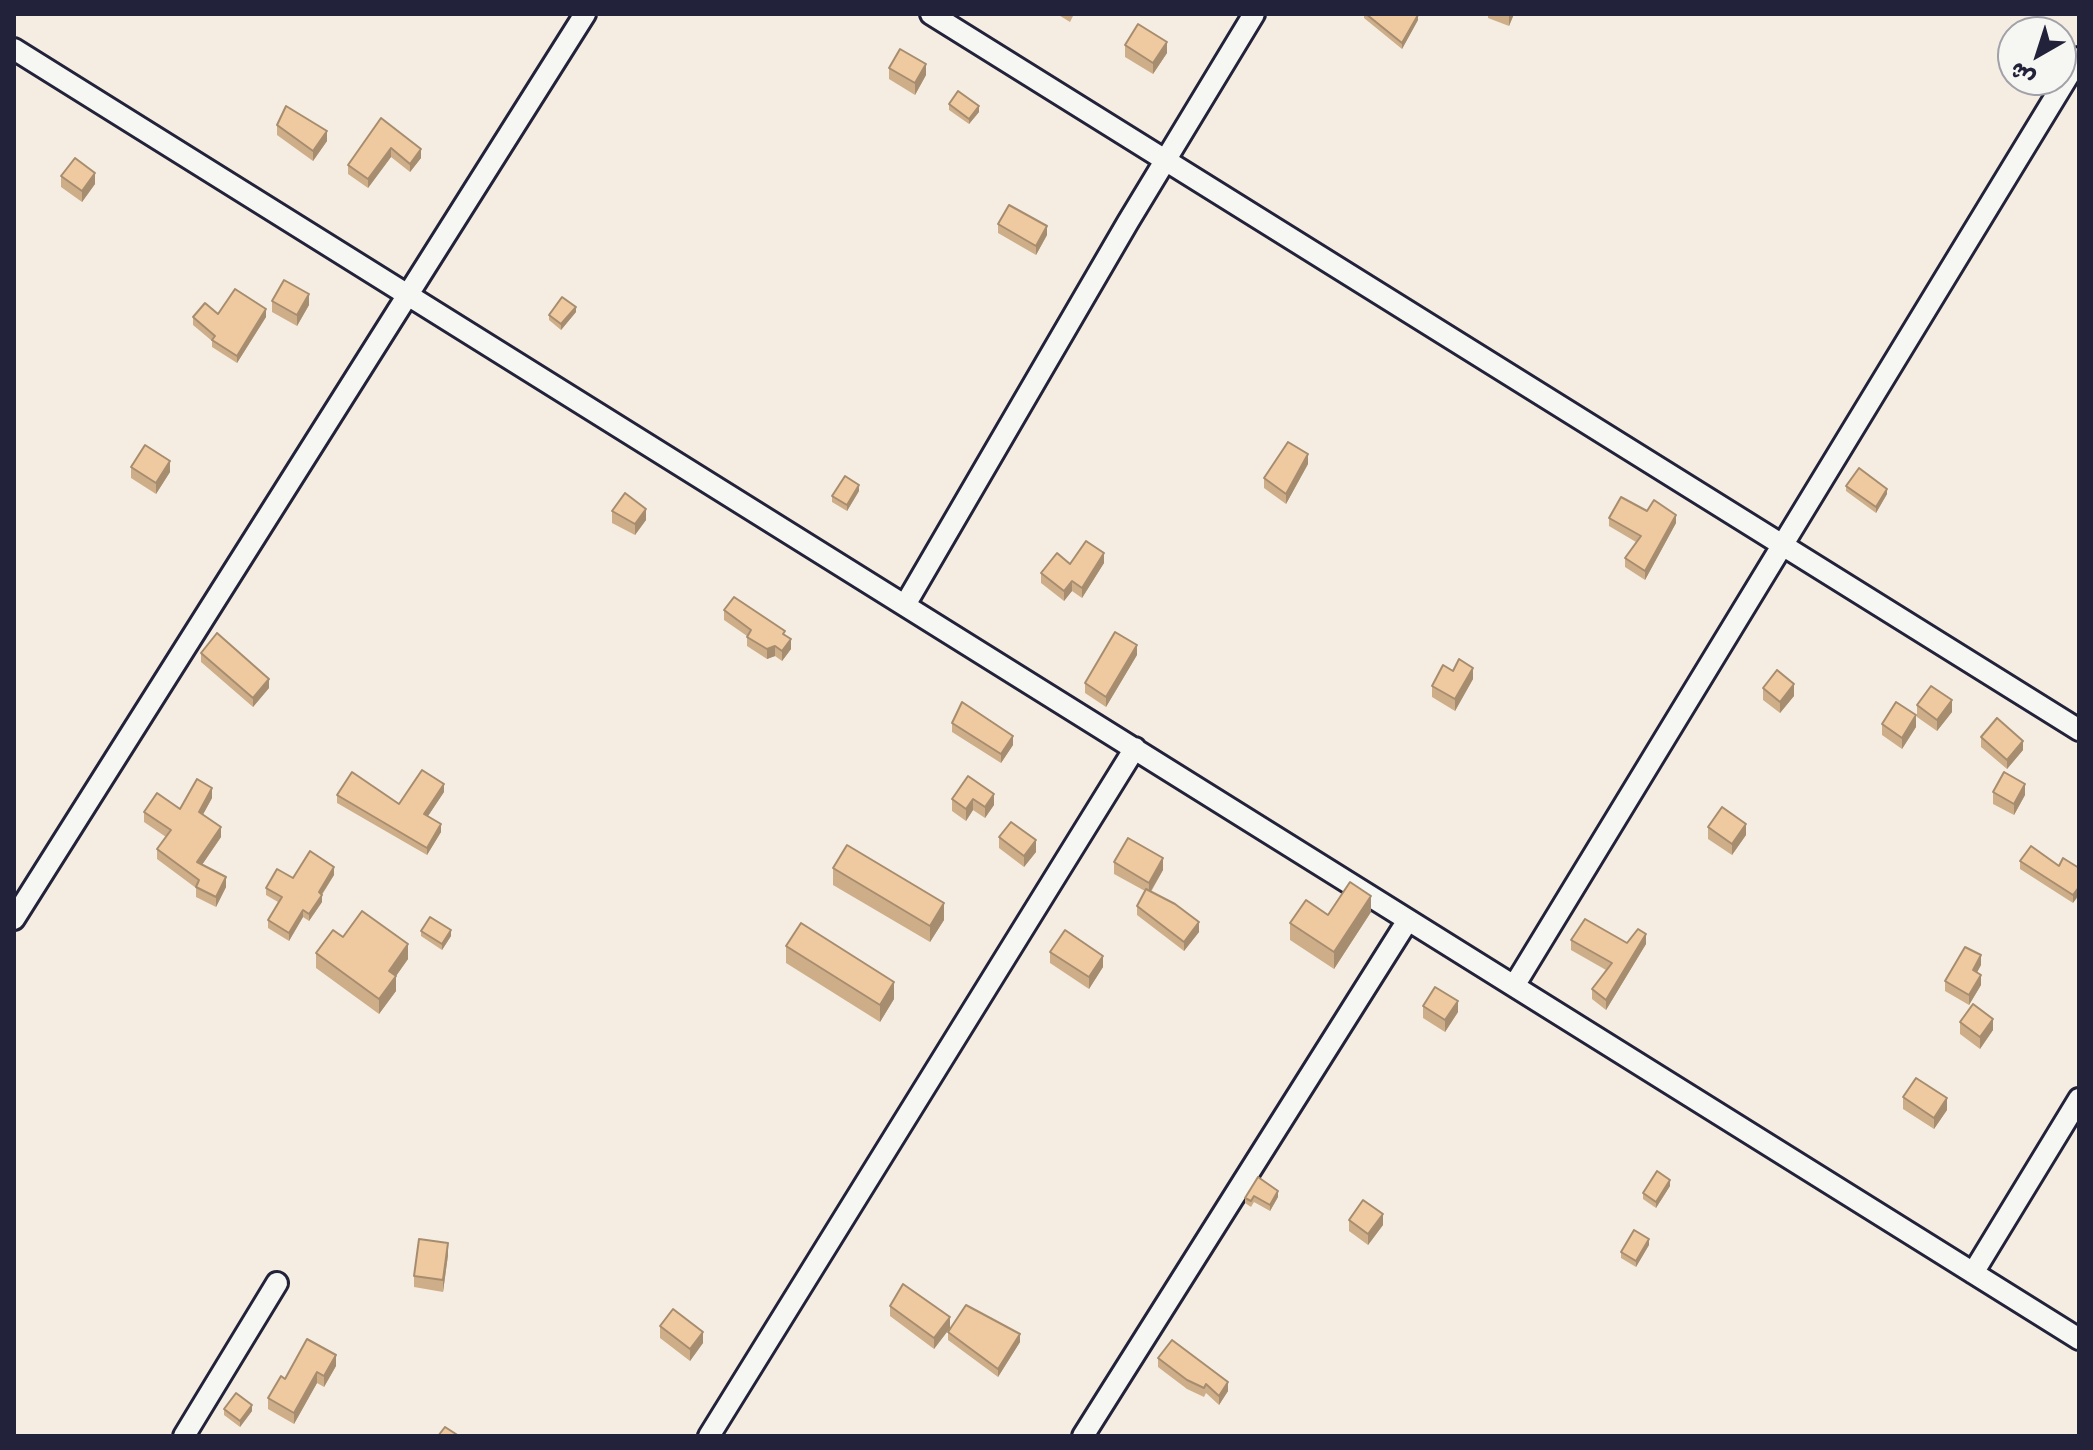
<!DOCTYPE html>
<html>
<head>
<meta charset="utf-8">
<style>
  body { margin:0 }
  #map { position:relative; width:2093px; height:1450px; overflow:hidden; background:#f5ede1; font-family:"Balsamiq Sans","Playpen Sans Arabic",sans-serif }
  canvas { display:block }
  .frame { position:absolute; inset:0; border:16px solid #22223b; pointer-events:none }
  .north { position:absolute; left:1997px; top:16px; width:80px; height:80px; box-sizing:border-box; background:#f6f6f2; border:2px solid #a1a1a9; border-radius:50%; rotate:219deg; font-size:22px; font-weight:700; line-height:32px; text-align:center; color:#22223b }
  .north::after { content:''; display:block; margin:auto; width:28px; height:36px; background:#22223b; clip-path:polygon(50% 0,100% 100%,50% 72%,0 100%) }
</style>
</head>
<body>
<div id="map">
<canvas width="2093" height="1450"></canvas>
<div class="frame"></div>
<div class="north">ش</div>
</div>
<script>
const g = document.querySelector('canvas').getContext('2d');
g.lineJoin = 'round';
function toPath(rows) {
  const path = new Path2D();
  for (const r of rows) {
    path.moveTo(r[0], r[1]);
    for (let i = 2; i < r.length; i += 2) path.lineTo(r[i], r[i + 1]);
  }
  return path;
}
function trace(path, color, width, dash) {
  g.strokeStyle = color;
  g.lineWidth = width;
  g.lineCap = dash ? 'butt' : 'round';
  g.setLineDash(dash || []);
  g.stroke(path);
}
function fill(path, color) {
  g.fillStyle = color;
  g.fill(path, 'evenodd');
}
const minor = toPath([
  [931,14,2079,730],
  [14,49,2079,1339],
  [905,605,1128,222,1254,14],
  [14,919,585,14],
  [1514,986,2079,58],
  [1973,1273,2079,1099],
  [184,1436,277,1283],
  [709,1436,1135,748],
  [1083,1436,1408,920]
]);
trace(minor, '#22223b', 26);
trace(minor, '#f6f6f2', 20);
fill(toPath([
  [1057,14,1074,14,1070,22],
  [1364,14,1416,14,1418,20,1402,49,1364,18],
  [1488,14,1514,14,1509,26,1488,18],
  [1125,45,1167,53,1153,74,1125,57],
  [889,68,926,75,915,95,889,79],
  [949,104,979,112,969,124,949,110],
  [381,118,421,158,410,172,391,157,368,188,348,174,348,165],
  [277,125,327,141,313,161,277,135],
  [61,176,95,184,82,202,61,187],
  [998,224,1047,235,1036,255,998,233],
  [272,301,309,305,297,326,272,312],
  [576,312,561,330,549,320,549,315],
  [218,314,266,317,237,363,212,347,212,341,193,325,193,317],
  [1308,464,1286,504,1264,488,1264,478],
  [131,467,170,472,156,494,131,478],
  [1846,486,1887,494,1876,513,1846,491],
  [859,491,847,511,832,502,832,496],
  [612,511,646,520,635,535,612,523],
  [1647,511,1676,523,1645,580,1625,567,1625,558,1636,542,1609,526,1609,518],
  [1104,563,1082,598,1072,591,1064,601,1041,583,1041,573,1070,564],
  [724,610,785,635,791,649,782,661,775,656,767,659,747,646,747,636,724,620],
  [201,653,269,688,253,707,201,662],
  [1137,655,1106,707,1085,693,1085,683],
  [1453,671,1473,679,1455,711,1432,697,1432,686],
  [1763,688,1794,696,1780,713,1763,700],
  [1917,705,1952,712,1937,731,1917,717],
  [952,723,1013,745,1001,763,952,732],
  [1882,724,1916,727,1902,749,1882,735],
  [1981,737,2023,750,2007,769,1981,747],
  [968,776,994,805,985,818,973,810,966,821,952,811,952,799],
  [444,792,428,816,441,832,427,855,337,803,337,795,399,804],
  [1993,792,2025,795,2014,815,1993,804],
  [212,798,203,814,221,837,202,865,226,887,216,907,196,897,196,888,157,859,157,849,166,837,144,822,144,812,180,809],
  [1708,827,1746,835,1732,855,1708,839],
  [999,837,1036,852,1024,867,999,848],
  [2020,861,2079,868,2073,903,2020,869],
  [1114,862,1163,870,1151,892,1199,932,1184,951,1137,915,1137,906,1145,891,1114,874],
  [833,868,944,920,930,942,833,885],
  [334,875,322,895,322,902,309,921,303,917,289,941,268,928,268,920,278,902,266,895,266,888,293,878],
  [1371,912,1334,969,1290,940,1290,923,1328,915],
  [421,931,451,936,442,950,421,936],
  [343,937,408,959,396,976,396,991,379,1014,316,968,316,953],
  [1571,940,1646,944,1606,1010,1592,999,1592,989,1606,970,1571,950],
  [786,946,894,999,880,1022,786,963],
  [1050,952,1103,967,1089,989,1050,963],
  [1981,965,1977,972,1981,985,1969,1005,1945,991,1945,981],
  [1423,1006,1458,1012,1445,1032,1423,1018],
  [1960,1022,1993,1030,1980,1049,1960,1034],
  [1903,1097,1947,1110,1934,1129,1903,1109],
  [1258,1177,1278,1197,1270,1211,1254,1202,1251,1207,1245,1203,1245,1198],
  [1670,1186,1656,1208,1643,1199,1643,1193],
  [1349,1220,1383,1225,1368,1245,1349,1231],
  [1649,1245,1636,1267,1621,1258,1621,1252],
  [448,1255,443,1292,414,1287,414,1276],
  [890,1306,950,1328,934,1349,890,1316],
  [660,1326,703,1343,690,1361,660,1338],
  [948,1332,1020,1342,998,1377,948,1340],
  [1158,1358,1228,1391,1219,1405,1206,1393,1204,1397,1187,1389,1158,1367],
  [336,1366,324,1387,317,1383,294,1424,268,1409,268,1398,285,1379],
  [224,1409,252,1411,240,1427,224,1415]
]), '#cead89');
fill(toPath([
  [1509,14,1514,14,1509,26],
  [1418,15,1418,20,1402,49,1402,43],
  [1167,42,1167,53,1153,74,1153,63],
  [926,64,926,75,915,95,915,83],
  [979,106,979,112,969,124,969,119],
  [327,131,327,141,313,161,313,151],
  [391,148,391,157,368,188,368,179],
  [421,149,421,158,410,172,410,164],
  [95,173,95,184,82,202,82,191],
  [1047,226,1047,235,1036,255,1036,246],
  [309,294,309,305,297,326,297,315],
  [576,307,576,312,561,330,561,324],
  [266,309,266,317,237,363,237,356],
  [1308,454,1308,464,1286,504,1286,494],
  [170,461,170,472,156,494,156,483],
  [859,485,859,491,847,511,847,505],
  [1887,489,1887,494,1876,513,1876,507],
  [646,509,646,520,635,535,635,524],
  [1676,515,1676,523,1645,580,1645,571],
  [1104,553,1104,563,1082,598,1082,588],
  [1072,581,1072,591,1064,601,1064,591],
  [791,639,791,649,782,661,782,651],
  [1137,645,1137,655,1106,707,1106,697],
  [775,646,775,656,767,659,767,649],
  [1473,668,1473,679,1455,711,1455,699],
  [269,679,269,688,253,707,253,698],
  [1794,684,1794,696,1780,713,1780,702],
  [1952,700,1952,712,1937,731,1937,720],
  [1916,715,1916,727,1902,749,1902,738],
  [1013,736,1013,745,1001,763,1001,754],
  [2023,741,2023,750,2007,769,2007,760],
  [444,784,444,792,424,822,424,814],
  [2025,784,2025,795,2014,815,2014,804],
  [212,788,212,798,199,822,199,812],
  [994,794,994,805,985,818,985,807],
  [973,799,973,810,966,821,966,809],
  [441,824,441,832,427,855,427,848],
  [1746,824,1746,835,1732,855,1732,844],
  [221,827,221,837,197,872,197,862],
  [1036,840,1036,852,1024,867,1024,856],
  [1163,858,1163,870,1149,894,1149,883],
  [334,867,334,875,320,897,322,895,322,902,309,921,309,914,319,892],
  [226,877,226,887,216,907,216,897],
  [2079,887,2079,895,2073,903,2073,895],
  [1371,896,1371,912,1334,969,1334,952],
  [944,903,944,920,930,942,930,926],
  [303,910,303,917,289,941,289,933],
  [1199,922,1199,932,1184,951,1184,942],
  [451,930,451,936,442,950,442,944],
  [1646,934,1646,944,1606,1010,1606,1000],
  [408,944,408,959,389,986,389,971],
  [1981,955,1981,965,1973,980,1973,970],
  [1103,956,1103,967,1089,989,1089,977],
  [1981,975,1981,985,1969,1005,1969,995],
  [396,976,396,991,379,1014,379,999],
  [894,982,894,999,880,1022,880,1005],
  [1458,1001,1458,1012,1445,1032,1445,1020],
  [1993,1019,1993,1030,1980,1049,1980,1037],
  [1947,1098,1947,1110,1934,1129,1934,1118],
  [1670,1180,1670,1186,1656,1208,1656,1202],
  [1278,1191,1278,1197,1270,1211,1270,1205],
  [1383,1214,1383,1225,1368,1245,1368,1234],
  [1649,1239,1649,1245,1636,1267,1636,1261],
  [448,1243,448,1255,443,1292,443,1280],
  [950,1317,950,1328,934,1349,934,1338],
  [703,1332,703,1343,690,1361,690,1349],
  [1020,1334,1020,1342,998,1377,998,1369],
  [336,1355,336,1366,324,1387,324,1376],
  [317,1372,317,1383,294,1424,294,1413],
  [1228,1382,1228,1391,1219,1405,1219,1396],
  [252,1405,252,1411,240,1427,240,1421]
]), '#a78d6f');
const building = toPath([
  [1366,14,1416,14,1418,15,1402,43,1366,14],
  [1138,24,1167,42,1153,63,1125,45,1138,24],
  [900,49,926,64,915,83,889,68,900,49],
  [958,91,979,106,969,119,949,104,958,91],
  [286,106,327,131,313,151,277,125,286,106],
  [381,118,421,149,410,164,391,148,368,179,348,165,381,118],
  [75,158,95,173,82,191,61,176,75,158],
  [1009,205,1047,226,1036,246,998,224,1009,205],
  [284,280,309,294,297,315,272,301,284,280],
  [235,289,266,309,237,356,212,340,215,336,193,317,205,303,218,314,235,289],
  [562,297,576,307,561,324,549,315,562,297],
  [1288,442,1308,454,1286,494,1264,478,1288,442],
  [145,445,170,461,156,483,131,467,145,445],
  [1859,468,1887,489,1876,507,1846,486,1859,468],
  [845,476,859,485,847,505,832,496,845,476],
  [625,493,646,509,635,524,612,511,625,493],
  [1621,497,1647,511,1654,500,1676,515,1645,571,1625,558,1641,536,1609,518,1621,497],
  [1086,541,1104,553,1082,588,1072,581,1064,591,1041,573,1057,553,1070,564,1086,541],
  [734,597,785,631,783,634,791,639,782,651,775,646,767,649,747,637,751,630,724,610,734,597],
  [1115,632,1137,645,1106,697,1085,683,1115,632],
  [217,633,269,679,253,698,201,653,217,633],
  [1459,659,1473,668,1455,699,1432,686,1443,665,1453,671,1459,659],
  [1777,670,1794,684,1780,702,1763,688,1777,670],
  [1931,686,1952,700,1937,720,1917,705,1931,686],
  [962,702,1013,736,1001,754,952,723,962,702],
  [1896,702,1916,715,1902,738,1882,724,1896,702],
  [1997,718,2023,741,2007,760,1981,737,1997,718],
  [422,770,444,784,424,814,441,824,427,848,337,795,352,772,399,804,422,770],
  [2004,772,2025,784,2014,804,1993,792,2004,772],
  [968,776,994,794,985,807,973,799,966,809,952,799,968,776],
  [197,779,212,788,199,812,221,827,197,862,226,877,216,897,196,887,199,880,157,849,171,830,144,812,157,793,180,809,197,779],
  [1722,807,1746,824,1732,844,1708,827,1722,807],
  [1011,822,1036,840,1024,856,999,837,1011,822],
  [1128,838,1163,858,1149,883,1114,862,1128,838],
  [847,845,944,903,930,926,833,868,847,845],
  [2031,846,2059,866,2063,858,2079,868,2079,887,2073,895,2020,861,2031,846],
  [310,851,334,867,319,892,322,895,309,914,303,910,289,933,268,920,282,897,266,888,277,869,293,878,310,851],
  [1350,882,1371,896,1334,952,1290,923,1306,900,1328,915,1350,882],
  [1146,889,1175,904,1199,922,1184,942,1137,906,1146,889],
  [362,911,408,944,389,971,396,976,379,999,316,953,333,930,343,937,362,911],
  [430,917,451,930,442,944,421,931,430,917],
  [1585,919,1627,943,1638,929,1646,934,1606,1000,1592,989,1612,963,1571,940,1585,919],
  [801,923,894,982,880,1005,786,946,801,923],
  [1065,930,1103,956,1089,977,1050,952,1065,930],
  [1965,947,1981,955,1973,970,1981,975,1969,995,1945,981,1965,947],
  [1435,987,1458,1001,1445,1020,1423,1006,1435,987],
  [1973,1004,1993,1019,1980,1037,1960,1022,1973,1004],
  [1916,1078,1947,1098,1934,1118,1903,1097,1916,1078],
  [1657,1171,1670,1180,1656,1202,1643,1193,1657,1171],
  [1258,1177,1278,1191,1270,1205,1254,1196,1251,1201,1245,1198,1258,1177],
  [1363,1200,1383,1214,1368,1234,1349,1220,1363,1200],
  [1634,1230,1649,1239,1636,1261,1621,1252,1634,1230],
  [419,1239,448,1243,443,1280,414,1276,419,1239],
  [903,1284,950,1317,934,1338,890,1306,903,1284],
  [966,1305,1020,1334,998,1369,948,1332,966,1305],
  [673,1309,703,1332,690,1349,660,1326,673,1309],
  [307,1339,336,1355,324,1376,317,1372,294,1413,268,1398,281,1376,285,1379,307,1339],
  [1172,1340,1228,1382,1219,1396,1206,1384,1204,1388,1187,1380,1158,1358,1172,1340],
  [236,1393,252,1405,240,1421,224,1409,236,1393],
  [445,1427,459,1436,438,1436,445,1427]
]);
fill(building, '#efc99f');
trace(building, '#a78d6f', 2);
</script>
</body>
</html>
